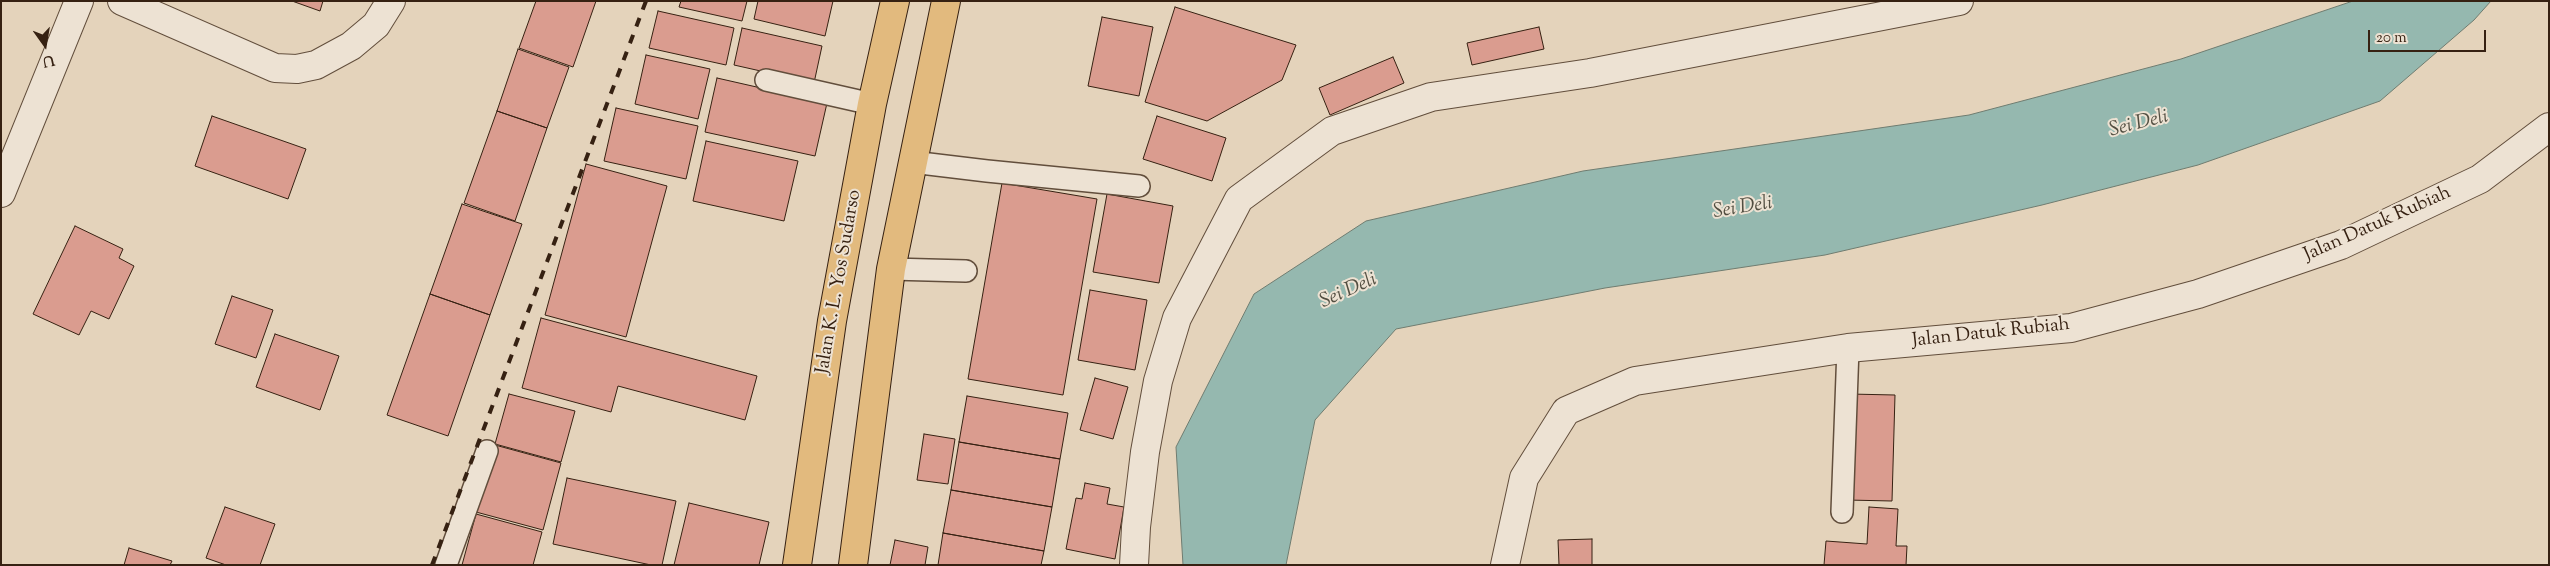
<!DOCTYPE html>
<html>
<head>
<meta charset="utf-8">
<style>
  body { margin:0 }
  #map { position:relative; width:2550px; height:566px; overflow:hidden; background:#e4d3bb; font-family:"Sorts Mill Goudy",serif }
  canvas { display:block }
  .frame { position:absolute; inset:0; border:2px solid #362112; pointer-events:none }
  .north { position:absolute; left:20px; top:20px; width:50px; height:50px; -webkit-text-stroke:4px #ede2d3; paint-order:stroke; rotate:167deg; font-size:14px; font-weight:700; line-height:20px; text-align:center; color:#362112 }
  .north::after { content:''; display:block; margin:auto; width:18px; height:22px; background:#362112; clip-path:polygon(50% 0,100% 100%,50% 72%,0 100%) }
  .scale { position:absolute; left:2368px; top:30px; width:118px; height:22px; box-sizing:border-box; border:2px solid #362112; border-top:0; padding-left:6px; font-size:15px; line-height:18px; white-space:nowrap; color:#362112; -webkit-text-stroke:4px #ede2d3; paint-order:stroke }
</style>
</head>
<body>
<div id="map">
<canvas width="2550" height="566"></canvas>
<div class="frame"></div>
<div class="north">U</div>
<div class="scale">20 m</div>
</div>
<script>
const g = document.querySelector('canvas').getContext('2d');
g.lineJoin = 'round';
function fill(path, color) {
  g.fillStyle = color;
  g.fill(path, 'evenodd');
}
function toPath(rows) {
  const path = new Path2D();
  for (const r of rows) {
    path.moveTo(r[0], r[1]);
    for (let i = 2; i < r.length; i += 2) path.lineTo(r[i], r[i + 1]);
  }
  return path;
}
function trace(path, color, width, dash) {
  g.strokeStyle = color;
  g.lineWidth = width;
  g.lineCap = dash ? 'butt' : 'round';
  g.setLineDash(dash || []);
  g.stroke(path);
}
function drawText(font, color, halo, rows, align = 'center') {
  g.font = font + ' "Sorts Mill Goudy",serif';
  g.lineWidth = 4;
  g.setLineDash([]);
  g.textBaseline = 'middle';
  g.strokeStyle = halo;
  g.fillStyle = color;
  for (const [text, x, y, turn = 0] of rows) {
    g.save();
    g.translate(x, y);
    g.rotate((+turn || 0) * Math.PI / 180);
    g.textAlign = isNaN(turn) ? turn : align;
    if (halo) g.strokeText(text, 0, 0);
    g.fillText(text, 0, 0);
    g.restore();
  }
}
const water = toPath([
  [2353,1,2491,1,2474,20,2380,101,2198,165,2042,205,1825,255,1605,288,1396,329,1315,420,1286,565,1183,565,1176,447,1254,294,1366,221,1583,171,1969,115,2181,59,2353,1]
]);
fill(water, '#95b8af');
trace(water, '#6f7c70', 1);
const building = toPath([
  [292,1,323,1,320,11,292,1],
  [536,1,596,1,573,67,519,48,536,1],
  [681,1,747,1,742,21,679,7,681,1],
  [758,1,833,1,825,36,754,19,758,1],
  [1175,7,1296,45,1282,80,1207,121,1145,102,1175,7],
  [658,11,734,28,726,65,649,48,658,11],
  [1102,17,1153,27,1139,96,1088,86,1102,17],
  [1539,27,1544,49,1472,65,1467,43,1539,27],
  [742,28,822,46,814,83,734,65,742,28],
  [518,49,569,67,547,128,497,111,518,49],
  [646,55,710,69,698,119,635,104,646,55],
  [1393,57,1404,83,1330,115,1319,88,1393,57],
  [717,78,827,103,815,156,705,132,717,78],
  [616,108,698,126,686,179,604,161,616,108],
  [497,111,547,128,515,221,464,203,497,111],
  [212,116,306,149,288,199,195,166,212,116],
  [1157,116,1226,138,1212,181,1143,159,1157,116],
  [706,141,798,161,784,221,693,201,706,141],
  [586,164,667,186,626,337,545,315,586,164],
  [1002,183,1097,199,1063,395,968,379,1002,183],
  [1107,194,1173,206,1159,283,1093,272,1107,194],
  [462,204,522,224,490,315,430,294,462,204],
  [75,226,123,249,119,258,134,266,109,319,91,311,79,335,33,314,75,226],
  [1090,290,1147,300,1135,370,1078,360,1090,290],
  [430,294,490,315,448,436,387,415,430,294],
  [232,296,273,310,256,358,215,344,232,296],
  [541,318,757,376,745,420,618,386,611,412,522,388,541,318],
  [275,334,339,356,320,410,256,387,275,334],
  [1095,378,1128,387,1113,439,1080,430,1095,378],
  [509,394,575,411,561,462,495,444,509,394],
  [1849,394,1895,395,1892,501,1847,500,1849,394],
  [967,396,1068,413,1060,459,959,442,967,396],
  [924,434,955,439,948,484,917,480,924,434],
  [959,442,1060,459,1052,507,951,490,959,442],
  [495,445,561,463,543,530,476,512,495,445],
  [567,478,676,501,662,565,651,565,553,544,567,478],
  [1085,483,1110,488,1107,504,1124,507,1115,559,1066,549,1076,498,1082,499,1085,483],
  [951,490,1052,507,1044,551,943,533,951,490],
  [689,503,769,522,759,565,674,565,689,503],
  [225,507,275,524,260,565,226,565,206,558,225,507],
  [1869,507,1898,509,1896,546,1907,546,1906,565,1824,565,1826,541,1867,544,1869,507],
  [476,514,542,532,533,565,462,565,476,514],
  [943,533,1044,551,1041,565,938,565,943,533],
  [1592,539,1592,565,1559,565,1558,540,1592,539],
  [895,540,928,547,925,565,890,565,895,540],
  [129,548,172,561,170,565,124,565,129,548]
]);
fill(building, '#da9c8f');
trace(building, '#362112', 1);
const lane = toPath([
  [766,80,872,104],
  [912,162,987,171,1139,186],
  [891,269,966,271],
  [1842,512,1848,348],
  [446,565,487,451]
]);
const street = toPath([
  [122,1,275,68,297,69,316,65,351,46,376,25,391,1],
  [1,193,79,1],
  [1134,565,1136,527,1145,452,1158,381,1177,318,1239,199,1332,131,1431,97,1590,73,1959,1],
  [1505,565,1524,478,1566,411,1635,381,1848,348,2071,328,2198,294,2341,245,2480,179,2549,127]
]);
const highway = toPath([
  [797,565,832,321,872,104,895,1],
  [853,565,891,269,946,1]
]);
trace(lane, '#624e3c', 24);
trace(street, '#624e3c', 30);
trace(highway, '#362112', 30);
trace(lane, '#ede2d3', 21);
trace(street, '#ede2d3', 28);
trace(highway, '#e2ba7e', 28);
trace(toPath([
  [432,565,646,1]
]), '#362112', 4, [9, 9]);
drawText('19px', '#362112', '#ede2d3', [
  ["Jalan Datuk Rubiah",2378,225,-24],
  ["Jalan K. L. Yos Sudarso",840,282,-80],
  ["Jalan Datuk Rubiah",1991,334,-6]
]);
drawText('italic 20px', '#524e41', '#ede2d3', [
  ["Sei Deli",2139,125,-14],
  ["Sei Deli",1743,209,-9],
  ["Sei Deli",1349,292,-24]
]);
</script>
</body>
</html>
